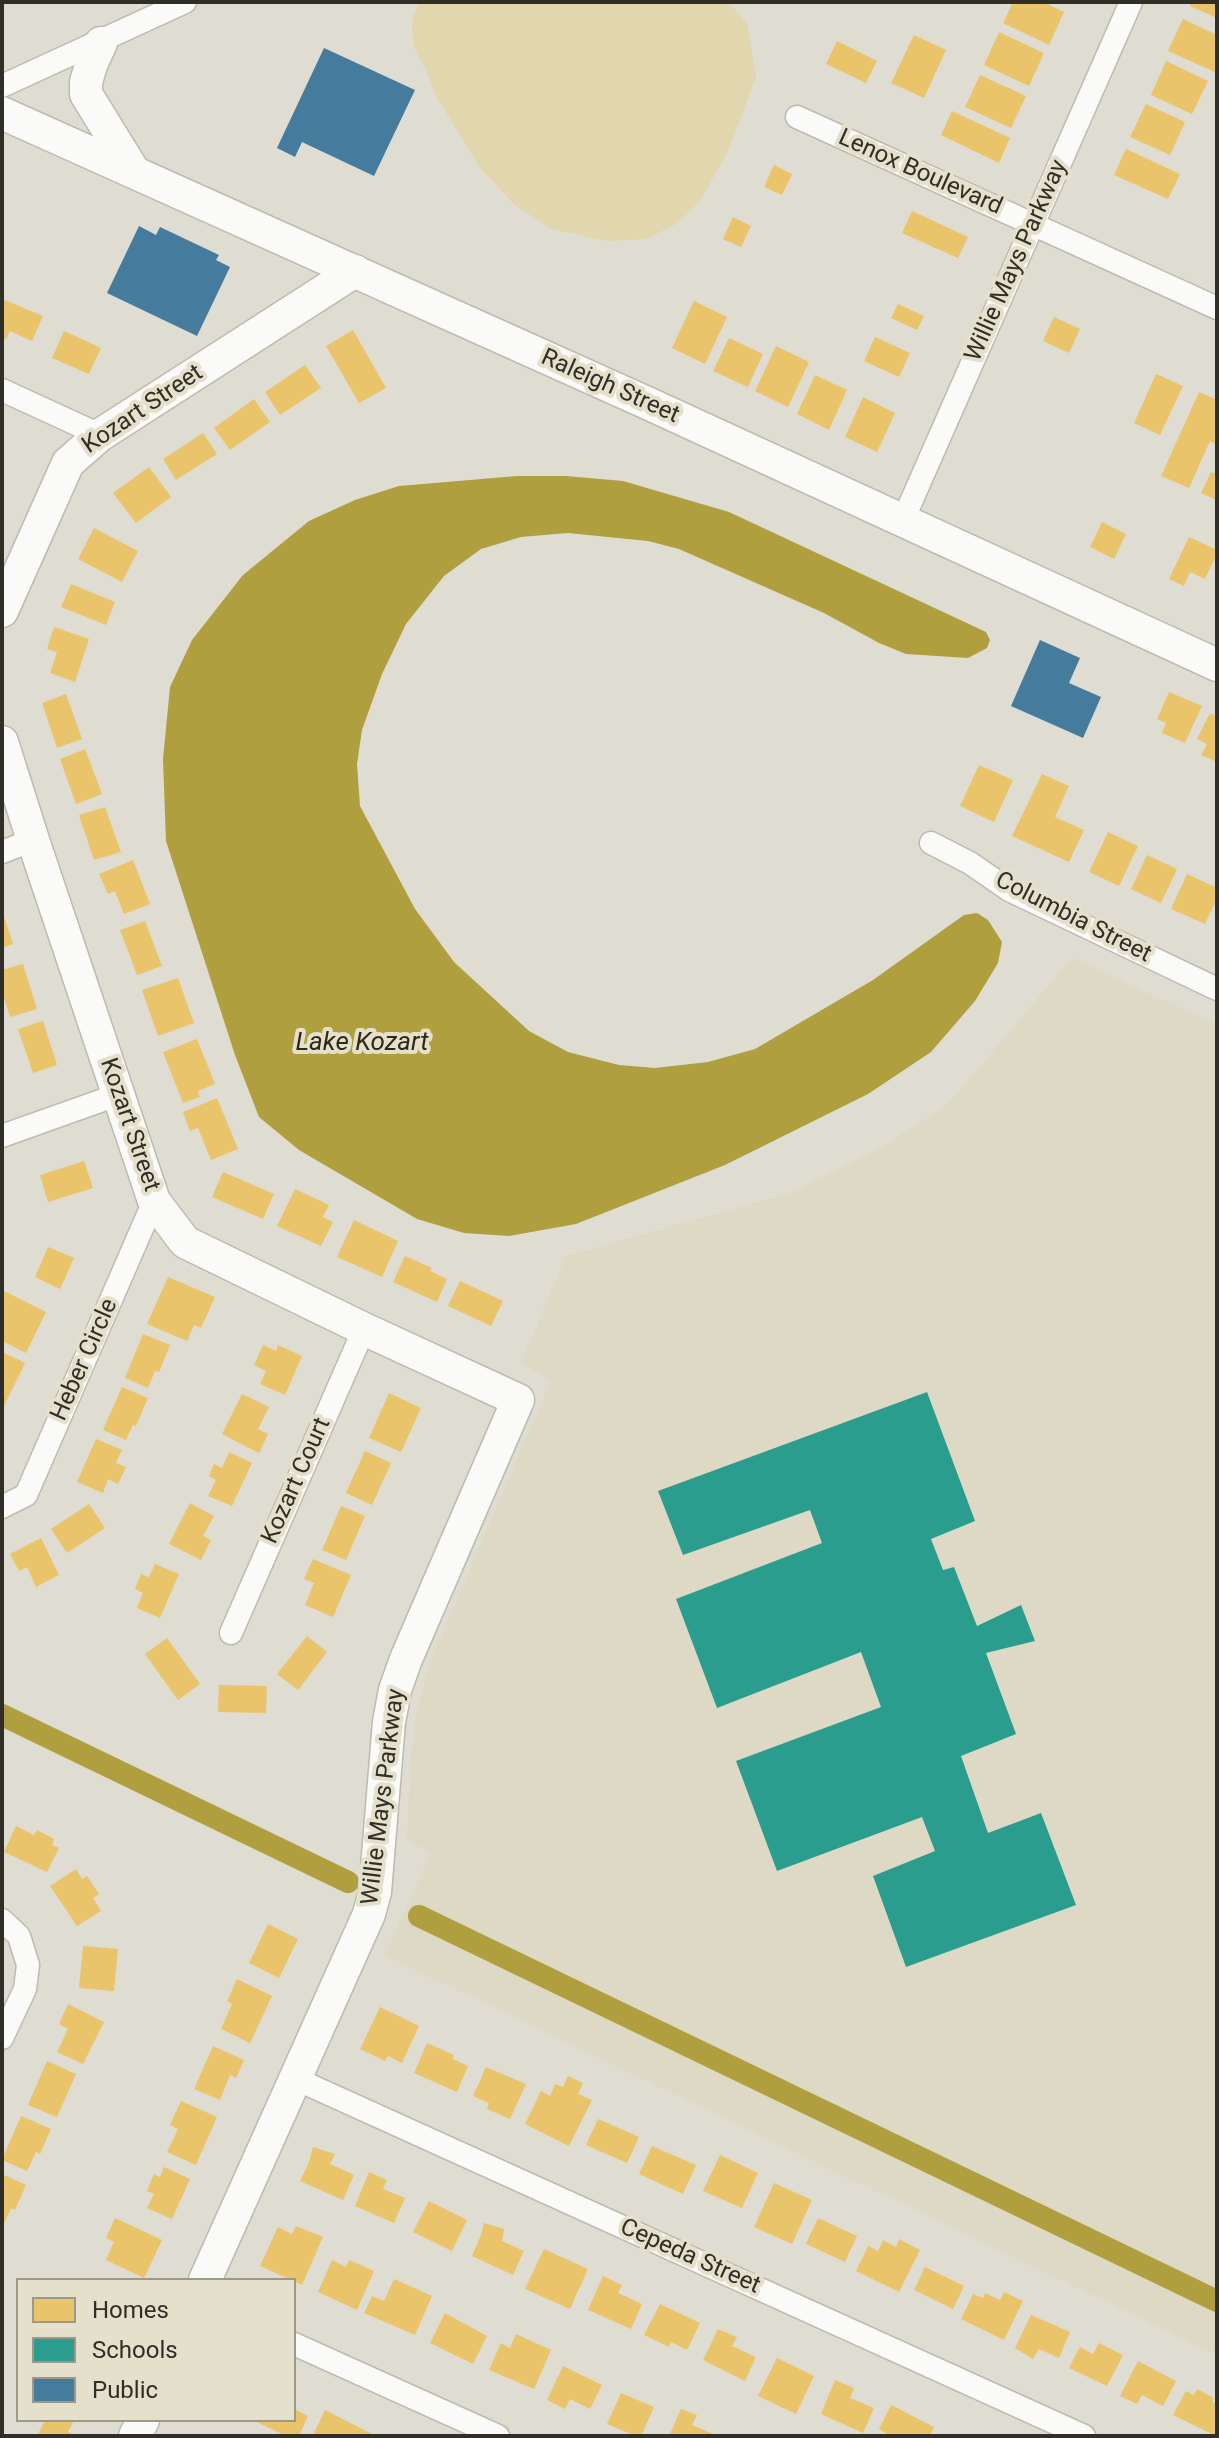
<!DOCTYPE html>
<html>
<head>
<meta charset="utf-8">
<style>
  body { margin:0 }
  #map { position:relative; width:1219px; height:2438px; overflow:hidden; background:#dfdcd1; font-family:Roboto,sans-serif }
  canvas { display:block }
  .frame { position:absolute; inset:0; border:4px solid #302e26; pointer-events:none }
  .legend { position:absolute; left:16px; top:2278px; width:280px; height:144px; box-sizing:border-box; background:#e5e0cb; border:2px solid #9d9989; margin:0; padding:10px 14px; list-style:none; font-size:24px; color:#302e26 }
  .legend li { display:flex; align-items:center; gap:16px; height:40px }
  .legend b { width:40px; border:2px solid #9d9989 }
</style>
</head>
<body>
<div id="map">
<canvas width="1219" height="2438"></canvas>
<div class="frame"></div>
<ul class="legend">
<li><b style="height:22px;background:#e9c46a"></b>Homes</li>
<li><b style="height:22px;background:#2a9d8f"></b>Schools</li>
<li><b style="height:22px;background:#457b9d"></b>Public</li>
</ul>
</div>
<script>
const g = document.querySelector('canvas').getContext('2d');
g.lineJoin = 'round';
function fill(path, color) {
  g.fillStyle = color;
  g.fill(path, 'evenodd');
}
function toPath(rows) {
  const path = new Path2D();
  for (const r of rows) {
    path.moveTo(r[0], r[1]);
    for (let i = 2; i < r.length; i += 2) path.lineTo(r[i], r[i + 1]);
  }
  return path;
}
function trace(path, color, width, dash) {
  g.strokeStyle = color;
  g.lineWidth = width;
  g.lineCap = dash ? 'butt' : 'round';
  g.setLineDash(dash || []);
  g.stroke(path);
}
function drawText(font, color, halo, rows, align = 'center') {
  g.font = font + ' Roboto,sans-serif';
  g.lineWidth = 8;
  g.setLineDash([]);
  g.textBaseline = 'middle';
  g.strokeStyle = halo;
  g.fillStyle = color;
  for (const [text, x, y, turn = 0] of rows) {
    g.save();
    g.translate(x, y);
    g.rotate((+turn || 0) * Math.PI / 180);
    g.textAlign = isNaN(turn) ? turn : align;
    if (halo) g.strokeText(text, 0, 0);
    g.fillText(text, 0, 0);
    g.restore();
  }
}
fill(toPath([
  [1072,958,1217,1025,1217,2355,385,1955,431,1853,407,1840,410,1768,416,1714,431,1660,551,1381,521,1362,566,1256,790,1193,879,1149,948,1104]
]), '#ddd9c4');
fill(toPath([
  [420,2,728,2,747,23,756,77,728,151,700,201,678,223,646,239,607,241,551,229,515,205,480,168,436,96,427,72,415,50,412,30,414,13]
]), '#e1d6ad');
fill(toPath([
  [517,476,566,476,623,481,729,512,986,632,990,640,987,648,968,658,906,654,879,643,824,613,679,549,648,541,568,533,521,537,481,549,444,576,406,624,382,674,362,730,357,764,360,806,415,909,454,962,529,1031,568,1052,619,1065,655,1068,708,1062,755,1049,873,980,964,915,977,913,988,920,1002,942,998,963,975,1001,931,1052,868,1094,725,1165,576,1224,509,1236,464,1233,417,1219,299,1150,259,1117,235,1055,166,841,163,759,170,687,192,640,243,575,309,521,355,500,399,486]
]), '#b09f3f');
fill(toPath([
  [1013,2,1043,2,1064,12,1049,45,1003,23],
  [1192,2,1217,2,1217,18,1190,6],
  [1183,19,1217,35,1217,73,1168,51],
  [999,32,1044,53,1029,86,984,65],
  [914,35,946,50,924,98,891,83],
  [837,41,877,61,866,83,826,64],
  [1166,61,1208,81,1192,114,1151,95],
  [980,75,1026,96,1011,128,965,107],
  [1146,104,1185,122,1170,155,1130,137],
  [952,111,1010,138,999,163,941,135],
  [1126,149,1180,174,1168,199,1114,175],
  [774,165,792,174,782,195,764,187],
  [912,211,968,237,958,258,902,233],
  [733,217,751,226,741,247,723,239],
  [2,299,43,316,32,341,10,331,6,339,2,338],
  [694,301,727,317,705,364,672,348],
  [898,304,924,316,917,330,891,318],
  [1054,317,1080,329,1069,353,1043,341],
  [353,330,386,388,359,403,326,346],
  [64,331,101,348,89,374,52,358],
  [875,337,910,353,899,377,864,361],
  [729,338,763,354,748,387,713,371],
  [776,346,809,362,788,407,755,391],
  [305,365,321,388,280,415,265,392],
  [1156,374,1183,386,1160,435,1134,423],
  [815,375,847,390,829,430,797,414],
  [1199,392,1217,400,1217,445,1210,441,1189,488,1161,476],
  [863,397,895,413,877,452,845,437],
  [254,399,270,422,230,450,214,428],
  [203,433,217,454,176,480,163,459],
  [149,467,171,497,136,523,113,493],
  [1211,472,1217,474,1217,500,1201,493],
  [1102,522,1126,534,1114,559,1090,547],
  [94,528,138,551,122,582,78,559],
  [1189,537,1217,550,1217,554,1205,579,1190,572,1184,586,1169,579],
  [71,584,115,602,106,625,61,607],
  [54,627,89,639,75,682,50,673,57,652,47,649],
  [1169,692,1202,706,1185,743,1162,733,1166,723,1157,719],
  [66,694,82,739,57,748,42,703],
  [1210,713,1217,717,1217,762,1201,755,1207,744,1197,739],
  [85,749,102,794,76,804,60,759],
  [979,765,1013,780,994,822,960,806],
  [1042,774,1069,786,1055,817,1084,830,1069,862,1012,836],
  [105,807,121,852,94,860,79,815],
  [1108,832,1138,846,1119,886,1089,872],
  [1147,855,1177,869,1161,903,1131,889],
  [133,860,150,904,124,914,115,891,108,894,99,874],
  [1187,874,1217,888,1217,898,1205,924,1171,909],
  [2,910,13,944,2,948],
  [145,921,162,966,137,975,120,930],
  [23,964,37,1009,10,1017,2,991,2,970],
  [178,978,194,1023,158,1036,142,990],
  [43,1021,57,1065,33,1073,18,1029],
  [197,1039,215,1084,198,1091,200,1097,183,1103,163,1052],
  [217,1098,238,1149,211,1160,198,1128,190,1131,183,1112],
  [84,1161,93,1188,48,1202,40,1175],
  [223,1172,274,1194,263,1219,212,1197],
  [295,1189,329,1205,323,1217,333,1222,321,1246,277,1226],
  [354,1220,398,1241,382,1277,337,1257],
  [48,1247,74,1258,60,1289,35,1277],
  [405,1256,432,1268,430,1271,447,1279,437,1302,393,1282],
  [168,1277,215,1297,201,1328,194,1325,187,1341,147,1324],
  [460,1281,503,1301,491,1326,448,1306],
  [2,1290,46,1312,26,1353,2,1341],
  [143,1334,170,1345,159,1372,155,1371,148,1388,125,1378],
  [263,1345,276,1351,278,1345,302,1356,285,1395,260,1384,266,1371,254,1365],
  [2,1352,25,1363,2,1410],
  [122,1387,148,1398,136,1426,133,1425,126,1440,103,1430],
  [389,1393,421,1408,401,1452,369,1438],
  [242,1394,269,1407,258,1429,268,1434,259,1453,222,1434],
  [96,1439,122,1450,116,1463,126,1467,118,1484,108,1479,103,1493,77,1482],
  [365,1451,391,1463,372,1505,346,1493],
  [229,1452,252,1463,232,1506,208,1496,216,1480,209,1476,214,1464,222,1468],
  [190,1503,214,1516,203,1536,211,1540,201,1560,169,1544],
  [89,1504,105,1528,67,1553,51,1529],
  [341,1506,365,1516,346,1560,322,1550],
  [41,1538,59,1575,36,1587,27,1567,19,1571,10,1554],
  [313,1559,351,1575,333,1617,305,1605,314,1583,304,1579],
  [155,1564,179,1574,160,1618,137,1608,143,1593,135,1589,141,1574,149,1577],
  [307,1636,327,1652,298,1690,277,1674],
  [167,1638,200,1684,178,1700,145,1654],
  [219,1685,267,1686,266,1713,218,1712],
  [16,1826,34,1835,37,1830,54,1839,52,1845,59,1848,47,1872,4,1852],
  [76,1869,82,1879,87,1876,99,1894,93,1898,101,1911,77,1926,50,1886],
  [268,1924,298,1939,279,1978,249,1963],
  [83,1946,118,1949,114,1991,79,1988],
  [237,1979,272,1996,250,2043,221,2029,232,2004,227,2001],
  [68,2004,104,2022,83,2064,57,2052,68,2029,59,2024],
  [380,2007,419,2026,402,2063,388,2056,385,2061,360,2049],
  [427,2043,454,2055,453,2059,468,2066,457,2092,414,2073],
  [213,2046,244,2060,236,2078,230,2075,220,2100,194,2089],
  [47,2061,76,2074,57,2117,28,2105],
  [486,2067,526,2084,510,2119,487,2109,489,2103,473,2096],
  [568,2076,583,2083,578,2094,592,2100,569,2146,525,2124,541,2091,550,2096,555,2084,563,2087],
  [181,2101,217,2117,196,2165,167,2152,178,2129,170,2125],
  [21,2116,51,2129,40,2154,36,2152,27,2171,2,2160],
  [598,2119,639,2137,627,2163,586,2145],
  [652,2146,696,2165,683,2194,639,2174],
  [313,2147,335,2154,330,2164,354,2175,343,2200,300,2181,309,2162],
  [720,2155,758,2173,742,2208,703,2191],
  [164,2167,190,2179,172,2219,147,2208,154,2194,147,2191,154,2174,160,2177],
  [369,2172,387,2180,383,2189,405,2198,394,2223,355,2206],
  [2,2174,26,2185,15,2210,11,2208,2,2228],
  [774,2183,812,2200,792,2244,754,2227],
  [429,2201,467,2220,452,2251,413,2232],
  [115,2218,162,2240,144,2278,106,2260,114,2242,106,2238],
  [818,2218,857,2236,845,2262,806,2244],
  [484,2223,504,2229,502,2241,524,2251,513,2275,472,2256,481,2235],
  [296,2226,323,2237,302,2285,260,2266,278,2227,292,2234],
  [899,2239,920,2250,899,2292,856,2271,868,2246,878,2251,883,2240,896,2247],
  [544,2249,588,2269,570,2309,525,2289],
  [332,2260,346,2267,349,2260,374,2271,357,2310,318,2292],
  [925,2267,964,2286,953,2309,914,2290],
  [603,2276,622,2285,618,2293,642,2304,631,2329,588,2310],
  [394,2279,432,2296,415,2335,364,2313,372,2296,384,2301],
  [1004,2292,1023,2301,1004,2340,961,2319,973,2294,983,2298,985,2293,1000,2300],
  [660,2304,700,2323,687,2350,671,2342,669,2347,644,2335],
  [445,2313,487,2336,473,2364,430,2343],
  [1031,2315,1070,2332,1059,2358,1039,2349,1033,2359,1015,2348],
  [718,2329,737,2337,732,2346,756,2357,745,2381,703,2360],
  [516,2334,551,2350,534,2389,489,2370,501,2343,510,2348],
  [1099,2343,1123,2355,1107,2386,1069,2368,1080,2347,1093,2354],
  [777,2358,814,2376,796,2414,758,2396],
  [1138,2361,1176,2381,1163,2406,1142,2395,1137,2404,1120,2396],
  [563,2366,602,2385,590,2409,570,2399,565,2409,547,2400],
  [835,2380,854,2388,850,2398,874,2408,863,2433,821,2414],
  [1197,2389,1214,2398,1212,2402,1217,2404,1216,2436,1173,2415,1186,2391,1194,2395],
  [621,2393,654,2407,641,2436,635,2436,607,2424],
  [891,2405,934,2427,930,2436,890,2436,879,2429],
  [294,2409,308,2416,299,2436,286,2436,257,2422,258,2420,294,2420],
  [681,2409,697,2415,692,2425,718,2436,669,2436],
  [325,2410,372,2434,371,2436,313,2435],
  [45,2420,74,2420,68,2432,76,2436,37,2436]
]), '#e9c46a');
fill(toPath([
  [927,1392,975,1521,931,1539,943,1570,954,1567,977,1626,1021,1605,1035,1641,986,1653,1016,1734,961,1756,988,1833,1041,1813,1076,1905,906,1967,873,1876,935,1851,922,1817,777,1871,736,1761,881,1707,861,1652,717,1708,676,1599,822,1543,810,1510,683,1555,658,1491]
]), '#2a9d8f');
fill(toPath([
  [324,48,415,90,374,176,302,142,295,157,277,148],
  [139,226,156,235,160,227,219,255,216,260,230,267,197,336,107,293],
  [1040,640,1080,658,1069,683,1101,697,1083,738,1011,706]
]), '#457b9d');
trace(toPath([
  [2,1715,348,1882],
  [419,1916,1217,2301]
]), '#b09f3f', 22);
const street = toPath([
  [2,86,185,2],
  [797,117,1217,308],
  [2,390,100,435],
  [903,520,1131,2],
  [931,843,970,863,1009,890,1217,989],
  [2,852,33,840],
  [2,1136,117,1095],
  [2,1507,26,1495,154,1201],
  [231,1633,364,1329],
  [2,1920,19,1936,28,1965,25,1989,2,2038],
  [296,2079,1084,2436],
  [294,2344,498,2436]
]);
const secondary = toPath([
  [101,43,91,65,86,82,86,94,134,172],
  [2,113,645,402,1217,665],
  [2,611,68,463,100,435,355,271],
  [2,742,33,840,154,1201,185,1242,364,1329,518,1400,406,1659,395,1690,389,1722,375,1892,369,1914,205,2280],
  [135,2436,143,2420]
]);
trace(street, '#bdbab1', 25);
trace(secondary, '#bdbab1', 35);
trace(street, '#fafaf8', 22);
trace(secondary, '#fafaf8', 32);
drawText('24px', '#302e26', '#e5e0cb', [
  ["Lenox Boulevard",920,173,24],
  ["Willie Mays Parkway",1017,261,-66],
  ["Raleigh Street",610,387,24],
  ["Kozart Street",143,410,-34],
  ["Columbia Street",1073,918,27],
  ["Kozart Street",129,1125,71],
  ["Heber Circle",85,1360,-66],
  ["Kozart Court",297,1481,-66],
  ["Willie Mays Parkway",384,1797,-83],
  ["Cepeda Street",690,2257,24]
]);
drawText('italic 26px', '#2e2a18', '#e5e0cb', [
  ["Lake Kozart",362,1043]
]);
</script>
</body>
</html>
